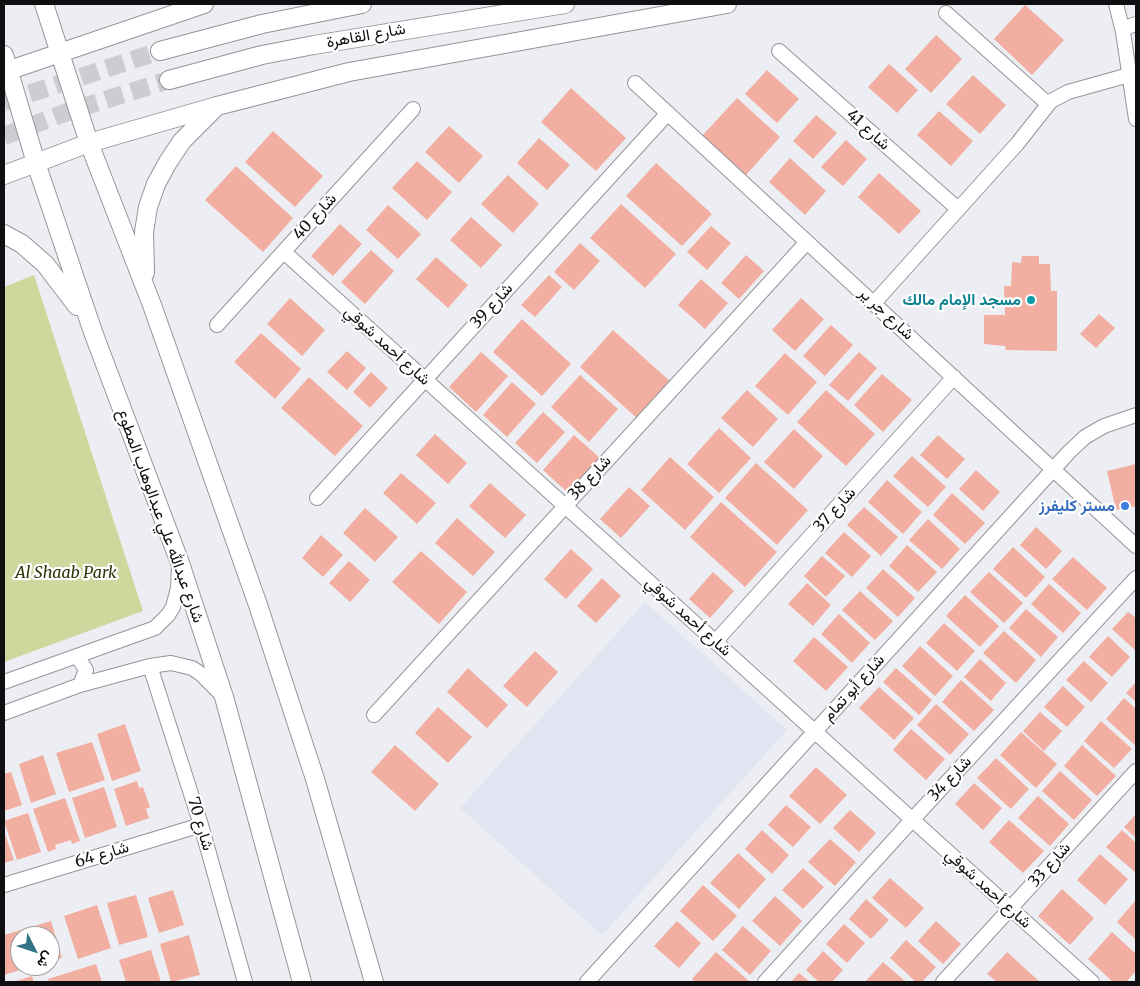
<!DOCTYPE html>
<html>
<head>
<meta charset="utf-8">
<style>
  body { margin:0 }
  #map { position:relative; width:1140px; height:986px; overflow:hidden; background:#edeef4; font-family:Merriweather,Vazirmatn,serif }
  canvas { display:block }
  .frame { position:absolute; inset:0; border:5px solid #0f0f11; pointer-events:none }
  .north { position:absolute; left:10px; top:926px; width:50px; height:50px; box-sizing:border-box; background:#fff; border:1px solid #9f9fa0; border-radius:50%; rotate:131deg; font-size:14px; font-weight:700; line-height:20px; text-align:center; color:#0f0f11 }
  .north::after { content:''; display:block; margin:auto; width:18px; height:22px; background:#327486; clip-path:polygon(50% 0,100% 100%,50% 72%,0 100%) }
</style>
</head>
<body>
<div id="map">
<canvas width="1140" height="986"></canvas>
<div class="frame"></div>
<div class="north">ش</div>
</div>
<script>
const g = document.querySelector('canvas').getContext('2d');
g.lineJoin = 'round';
function fill(path, color) {
  g.fillStyle = color;
  g.fill(path, 'evenodd');
}
function toPath(rows) {
  const path = new Path2D();
  for (const r of rows) {
    path.moveTo(r[0], r[1]);
    for (let i = 2; i < r.length; i += 2) path.lineTo(r[i], r[i + 1]);
  }
  return path;
}
function trace(path, color, width, dash) {
  g.strokeStyle = color;
  g.lineWidth = width;
  g.lineCap = dash ? 'butt' : 'round';
  g.setLineDash(dash || []);
  g.stroke(path);
}
function drawText(font, color, halo, rows, align = 'center') {
  g.font = font + ' Merriweather,Vazirmatn,serif';
  g.lineWidth = 4.5;
  g.setLineDash([]);
  g.textBaseline = 'middle';
  g.strokeStyle = halo;
  g.fillStyle = color;
  for (const [text, x, y, turn = 0] of rows) {
    g.save();
    g.translate(x, y);
    g.rotate((+turn || 0) * Math.PI / 180);
    g.textAlign = isNaN(turn) ? turn : align;
    if (halo) g.strokeText(text, 0, 0);
    g.fillText(text, 0, 0);
    g.restore();
  }
}
fill(toPath([
  [645,602,787,730,602,935,460,808]
]), '#e1e4f1');
fill(toPath([
  [34,275,143,611,4,662,4,287]
]), '#ccd89c');
fill(toPath([
  [1025,5,1064,40,1032,75,994,39],
  [936,35,962,59,931,93,905,69],
  [889,64,918,90,897,113,868,87],
  [767,70,799,99,777,123,745,94],
  [973,75,1006,105,980,134,946,104],
  [571,88,626,138,596,171,541,122],
  [737,98,780,137,746,175,702,136],
  [939,111,973,141,951,166,917,135],
  [816,115,837,133,813,159,793,141],
  [449,126,483,156,459,183,425,152],
  [273,131,323,176,295,207,245,162],
  [539,138,570,165,547,190,517,163],
  [846,140,867,159,843,186,821,167],
  [790,158,826,191,805,215,769,182],
  [417,161,452,192,427,220,392,188],
  [656,163,712,214,682,246,626,196],
  [236,166,293,218,263,252,205,200],
  [879,173,921,211,899,234,858,197],
  [508,175,539,204,513,233,481,204],
  [621,204,676,254,645,288,590,238],
  [388,205,421,234,398,259,366,230],
  [471,217,502,245,481,268,450,240],
  [340,224,362,244,333,276,311,256],
  [711,226,731,243,707,270,687,252],
  [580,243,600,261,574,290,554,272],
  [371,250,394,271,365,304,341,282],
  [746,255,764,271,739,299,721,283],
  [1022,256,1039,256,1039,264,1050,264,1051,291,1057,291,1057,351,1006,350,1005,346,984,344,984,315,1005,315,1004,286,1011,286,1012,262,1021,263],
  [436,257,468,285,448,308,416,279],
  [549,275,562,287,535,317,521,305],
  [701,279,728,303,705,329,678,305],
  [290,298,325,330,302,356,267,324],
  [801,298,824,319,795,351,772,330],
  [1099,314,1115,328,1096,348,1080,334],
  [522,319,571,364,542,396,493,352],
  [831,325,853,345,825,376,803,356],
  [613,330,672,383,639,420,580,367],
  [261,333,301,369,275,399,234,362],
  [347,351,366,368,347,390,327,372],
  [481,352,508,376,476,412,449,387],
  [859,352,877,368,848,401,829,385],
  [785,353,817,382,788,415,755,386],
  [371,372,388,388,370,408,353,392],
  [882,374,912,400,883,432,854,405],
  [580,375,618,409,589,442,551,407],
  [309,377,363,426,335,456,281,408],
  [512,382,536,404,507,437,483,415],
  [747,390,778,419,753,447,721,418],
  [826,390,875,434,846,466,797,422],
  [543,412,565,432,537,463,515,443],
  [719,428,751,458,719,493,687,464],
  [794,429,823,456,794,489,764,462],
  [435,434,467,463,448,484,416,455],
  [574,435,600,458,568,493,543,470],
  [938,435,965,459,947,479,920,455],
  [912,456,946,487,928,507,893,476],
  [670,457,714,497,685,530,641,490],
  [756,463,808,510,777,545,725,498],
  [1136,464,1136,506,1116,510,1107,471],
  [976,470,1000,492,983,511,959,489],
  [401,473,436,503,417,524,383,493],
  [887,480,922,512,903,534,868,502],
  [490,483,526,515,505,538,469,506],
  [629,487,650,506,621,538,600,519],
  [952,493,985,523,965,544,933,515],
  [721,502,777,552,745,587,690,537],
  [864,507,898,537,881,556,847,525],
  [365,508,398,537,375,562,343,533],
  [457,518,495,552,473,576,435,543],
  [928,519,960,549,942,569,909,540],
  [1036,527,1062,551,1046,569,1020,545],
  [844,532,871,556,852,577,825,553],
  [321,535,343,555,323,577,302,558],
  [907,545,937,572,918,592,889,566],
  [1013,547,1045,577,1026,598,993,569],
  [571,549,593,569,566,599,544,579],
  [421,551,467,592,439,624,392,582],
  [822,556,845,576,826,597,804,576],
  [1073,557,1107,588,1087,610,1052,579],
  [349,561,370,580,350,602,329,583],
  [883,569,915,598,898,617,866,588],
  [713,572,734,591,710,618,689,599],
  [989,572,1023,603,1004,623,970,592],
  [602,578,621,596,596,623,577,606],
  [807,583,831,605,813,626,788,604],
  [1049,584,1081,613,1063,633,1031,604],
  [860,591,893,621,875,640,842,610],
  [965,595,999,626,980,647,946,616],
  [1026,609,1058,637,1041,657,1009,628],
  [1128,612,1136,618,1136,651,1112,629],
  [839,614,870,643,852,663,821,634],
  [944,623,975,651,957,671,926,643],
  [1004,631,1036,660,1016,683,983,653],
  [1108,636,1130,657,1112,677,1089,657],
  [814,637,848,667,826,691,793,661],
  [920,646,953,676,935,696,902,666],
  [535,651,558,672,527,707,503,686],
  [980,659,1006,683,991,701,964,677],
  [1084,661,1108,683,1091,702,1066,680],
  [468,668,508,705,487,728,447,692],
  [896,668,932,700,919,715,883,682],
  [961,680,994,710,974,731,942,702],
  [1136,682,1136,702,1126,693],
  [1063,686,1085,707,1067,727,1044,707],
  [879,687,914,718,894,740,859,708],
  [1124,698,1136,709,1136,746,1106,719],
  [936,704,969,734,950,755,917,725],
  [438,707,472,737,448,763,415,733],
  [1040,712,1062,731,1044,751,1023,731],
  [1101,721,1132,749,1114,768,1084,741],
  [125,724,141,771,112,781,97,734],
  [911,729,945,759,926,780,893,750],
  [1021,732,1057,764,1036,788,1000,755],
  [92,742,105,780,69,792,56,753],
  [395,745,439,784,415,811,371,772],
  [1082,745,1116,776,1097,796,1064,766],
  [43,755,56,794,31,803,19,764],
  [996,758,1029,789,1011,809,977,778],
  [816,767,847,795,820,824,789,796],
  [1060,771,1092,800,1074,820,1042,791],
  [11,772,22,805,4,811,4,774],
  [137,781,139,788,143,787,150,807,146,809,149,818,126,826,114,789],
  [974,783,1002,808,983,830,955,804],
  [104,787,117,827,85,838,72,798],
  [1038,796,1069,824,1050,846,1018,818],
  [65,798,80,841,72,844,71,840,55,845,56,849,48,852,33,809],
  [786,805,811,827,793,847,768,825],
  [850,810,876,833,859,852,833,828],
  [28,813,41,852,17,860,4,821],
  [1136,814,1136,838,1124,827],
  [1009,820,1044,851,1023,873,989,842],
  [762,830,789,855,772,874,745,849],
  [1122,830,1136,843,1136,873,1106,847],
  [4,831,14,860,4,863],
  [830,839,856,862,835,886,808,862],
  [738,853,766,879,739,909,710,883],
  [1100,854,1128,879,1105,905,1077,880],
  [803,868,824,887,803,909,782,890],
  [890,878,924,908,906,928,872,898],
  [703,885,737,916,713,941,680,911],
  [1062,889,1094,918,1070,945,1038,916],
  [173,890,184,925,159,933,148,898],
  [136,895,148,937,119,945,107,903],
  [775,896,802,921,780,946,752,921],
  [866,899,889,920,871,939,849,919],
  [1136,900,1136,940,1117,922],
  [97,905,111,948,78,959,64,916],
  [51,921,62,958,50,961,50,936,20,936,20,966,33,966,4,975,4,935],
  [677,921,701,943,679,968,654,946],
  [936,921,961,944,943,964,918,941],
  [844,924,865,943,847,963,826,944],
  [743,926,771,951,750,975,722,950],
  [1112,932,1136,954,1136,971,1126,982,1113,982,1088,959],
  [189,935,200,975,171,982,160,944],
  [906,940,936,967,922,982,916,982,890,958],
  [151,950,161,982,126,982,119,960],
  [823,951,843,970,832,982,819,982,806,970],
  [716,952,750,982,695,982,692,979],
  [1007,952,1040,982,997,982,987,974],
  [883,962,906,982,866,981],
  [96,964,102,982,49,982,48,979],
  [799,973,810,982,791,982],
  [32,976,34,982,13,982]
]), '#f1aea1');
trace(toPath([
  [4,102,160,51],
  [4,136,70,111,169,80]
]), '#cccdd2', 18, [18, 9]);
const minor = toPath([
  [1116,4,1123,32,1136,119],
  [946,13,1048,104],
  [1123,32,1127,27,1136,24],
  [779,51,958,209],
  [635,83,1136,546],
  [284,252,1092,982],
  [874,303,1017,144,1051,101,1068,92,1129,75],
  [217,325,413,109],
  [317,498,668,113],
  [715,642,954,377],
  [77,656,86,670,80,685],
  [150,666,201,825,245,982],
  [4,682,155,628,168,615,173,607,178,588,179,566],
  [4,713,80,685,150,666,171,663,192,668,201,674,222,695],
  [374,715,807,242],
  [4,885,201,825],
  [587,982,1069,452,1085,437,1104,426,1136,415],
  [765,982,912,820,1136,578],
  [943,982,1136,771]
]);
const major = toPath([
  [44,4,89,143,152,305,258,605,315,779,374,982],
  [160,51,262,24,362,4],
  [4,55,36,163,93,332,180,563,224,697,302,982],
  [4,72,204,4],
  [169,80,262,55,314,45,565,4],
  [4,175,89,143,217,106,349,72,727,4],
  [4,234,22,244,45,264,77,306],
  [145,273,144,232,148,207,156,184,168,162,182,141,216,107]
]);
trace(minor, '#94959a', 16);
trace(major, '#94959a', 20);
trace(minor, '#fff', 14);
trace(major, '#fff', 18);
for (const [x, y, r, color] of [
  [1031,300,5,"#0f9aa8"],
  [1125,506,5,"#3f7fe0"]
]) {
  const dot = new Path2D();
  dot.arc(x, y, r, 0, 2 * Math.PI);
  g.fillStyle = color;
  g.fill(dot);
  trace(dot, '#fff', 2);
}
drawText('16px', '#0f0f11', '#fff', [
  ["شارع القاهرة",366,36,-10],
  ["شارع 41",868,130,42],
  ["شارع 40",315,217,-48],
  ["شارع 39",492,306,-48],
  ["شارع جر ير",886,314,43],
  ["شارع أحمد شوقي",387,346,42],
  ["شارع 38",590,478,-47],
  ["شارع 37",835,510,-48],
  ["شارع عبدالله علي عبدالوهاب المطوع",160,516,70],
  ["شارع أحمد شوقي",688,617,42],
  ["شارع أبو تمام",854,688,-48],
  ["شارع 34",950,779,-47],
  ["شارع 70",200,824,73],
  ["شارع 64",102,855,-17],
  ["شارع 33",1050,865,-48],
  ["شارع أحمد شوقي",988,889,42]
]);
drawText('bold 16px', '#0d838f', '#fff', [
  ["مسجد الإمام مالك",1021,300]
], 'right');
drawText('bold 16px', '#366cbe', '#fff', [
  ["مستر كليفرز",1115,506]
], 'right');
drawText('italic 16px', '#2d3405', '#fff', [
  ["Al Shaab Park",66,573]
]);
</script>
</body>
</html>
